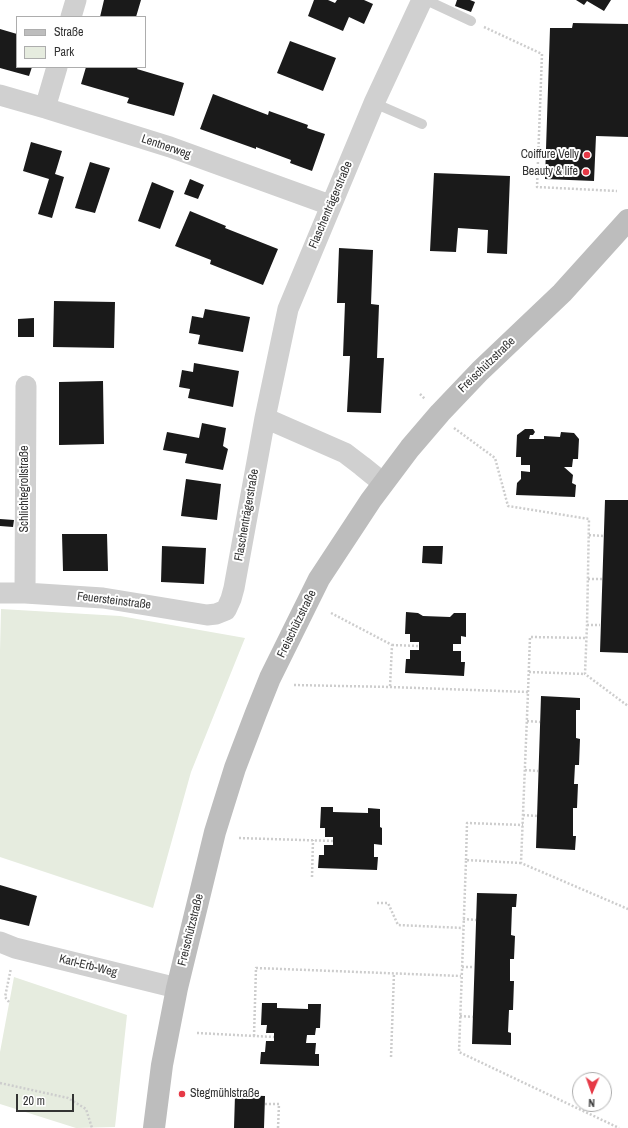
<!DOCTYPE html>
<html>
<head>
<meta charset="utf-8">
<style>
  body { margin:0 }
  #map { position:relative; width:628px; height:1128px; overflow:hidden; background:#fff; font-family:"Archivo Narrow",sans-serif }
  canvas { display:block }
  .legend { position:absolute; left:16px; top:16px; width:130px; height:52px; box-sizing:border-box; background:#fff; border:1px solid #adadad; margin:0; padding:5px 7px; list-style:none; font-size:12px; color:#333 }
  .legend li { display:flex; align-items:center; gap:8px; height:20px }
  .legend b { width:20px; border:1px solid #adadad }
  .north { position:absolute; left:572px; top:1072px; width:40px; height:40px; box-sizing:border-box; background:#fff; border:1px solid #adadad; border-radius:50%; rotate:182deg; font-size:11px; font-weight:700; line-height:16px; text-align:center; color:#333 }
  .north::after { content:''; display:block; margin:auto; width:14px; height:18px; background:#e63946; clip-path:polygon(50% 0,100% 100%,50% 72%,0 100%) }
  .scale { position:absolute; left:16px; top:1094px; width:58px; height:18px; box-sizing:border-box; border:2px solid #333; border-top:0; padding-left:5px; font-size:12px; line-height:14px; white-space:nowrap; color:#333; -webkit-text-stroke:3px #fff; paint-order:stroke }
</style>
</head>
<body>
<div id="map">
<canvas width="628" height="1128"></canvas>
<ul class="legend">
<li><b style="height:5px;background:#bdbdbd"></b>Straße</li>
<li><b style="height:11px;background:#e6ecdf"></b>Park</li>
</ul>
<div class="north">N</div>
<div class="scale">20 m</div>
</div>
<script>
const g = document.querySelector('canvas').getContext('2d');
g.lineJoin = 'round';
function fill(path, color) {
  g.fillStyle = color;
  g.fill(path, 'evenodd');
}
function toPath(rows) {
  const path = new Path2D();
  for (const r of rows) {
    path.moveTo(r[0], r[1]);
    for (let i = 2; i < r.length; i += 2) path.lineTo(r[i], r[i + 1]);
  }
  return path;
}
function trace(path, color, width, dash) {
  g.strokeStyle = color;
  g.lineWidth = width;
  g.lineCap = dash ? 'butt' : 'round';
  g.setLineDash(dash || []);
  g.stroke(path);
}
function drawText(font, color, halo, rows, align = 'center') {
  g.font = font + ' "Archivo Narrow",sans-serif';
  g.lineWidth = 4;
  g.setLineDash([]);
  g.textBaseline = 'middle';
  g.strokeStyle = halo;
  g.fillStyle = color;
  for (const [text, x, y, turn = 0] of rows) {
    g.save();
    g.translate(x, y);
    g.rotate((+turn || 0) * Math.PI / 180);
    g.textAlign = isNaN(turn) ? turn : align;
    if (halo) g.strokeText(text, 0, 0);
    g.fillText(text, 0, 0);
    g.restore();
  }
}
fill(toPath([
  [1,609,120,616,245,638,191,772,153,908,0,857,0,651],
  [14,977,127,1015,115,1127,76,1128,0,1104,0,1052]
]), '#e6ecdf');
fill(toPath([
  [104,0,141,0,136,17,100,17],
  [314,0,328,0,335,3,337,0,364,0,373,4,364,24,349,17,343,31,308,16],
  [457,0,470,0,475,2,471,12,455,6],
  [576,0,611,0,604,11,587,1,584,5],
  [573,23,628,24,628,137,596,136,594,181,545,179,550,28,572,28],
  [0,29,17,34,17,67,32,67,29,76,0,68],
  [290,41,336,58,323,91,277,73],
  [86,67,138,67,137,69,184,83,174,116,127,103,129,98,81,84],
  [213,94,268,115,269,111,308,125,307,128,325,134,312,171,290,163,291,160,256,147,256,149,200,129],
  [31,142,62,151,55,174,64,177,52,218,38,214,49,179,23,171],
  [90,162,110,168,95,213,75,208],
  [434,173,510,176,507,254,487,253,488,230,458,228,456,252,430,251],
  [190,179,204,185,198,199,184,194],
  [152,182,174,191,160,229,138,221],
  [190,211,226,226,225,228,278,249,263,285,210,264,211,260,175,246],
  [339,248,373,250,371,304,379,305,377,358,384,358,381,413,347,412,350,356,343,356,345,303,337,303],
  [54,301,115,302,114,348,53,347],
  [205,309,250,317,243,352,198,344,200,335,189,333,192,316,203,318],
  [34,318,34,337,18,337,18,319],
  [194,363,239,371,233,407,188,398,190,389,179,387,182,370,193,372],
  [103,381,104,444,59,445,59,382],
  [202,423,226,428,223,446,228,449,223,470,185,463,187,454,163,450,167,432,199,438],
  [525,429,533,429,535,432,533,435,530,435,529,439,544,439,544,436,560,437,561,432,574,433,579,439,578,459,573,459,572,467,564,467,573,475,572,483,576,485,575,497,516,495,517,483,521,479,521,471,530,472,530,465,521,465,521,457,516,457,517,435],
  [186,479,221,484,217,520,181,516],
  [605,500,628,500,628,653,600,652],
  [0,519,14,520,13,527,0,526],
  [62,534,107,534,108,571,63,571],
  [162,546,206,548,204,584,161,582],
  [423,546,443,546,442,564,422,563],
  [406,612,418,613,423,616,450,617,454,613,466,613,466,637,461,636,461,644,453,644,453,651,461,651,461,662,465,662,464,676,405,673,406,659,410,659,410,650,419,650,419,642,410,642,410,634,405,634],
  [541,696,580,698,580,710,576,710,576,738,580,739,579,765,575,765,574,784,578,784,577,808,573,808,573,836,576,836,575,850,536,848],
  [321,807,333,807,333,812,368,813,368,808,380,809,380,827,382,828,382,845,374,844,374,857,378,857,377,870,318,868,319,855,324,855,324,845,333,845,333,837,325,837,325,828,320,828],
  [0,885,37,896,29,926,0,919],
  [477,893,517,894,516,907,512,907,511,935,515,936,514,959,510,959,510,981,514,981,513,1010,509,1010,508,1032,511,1033,511,1045,472,1044],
  [262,1003,277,1003,277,1008,308,1009,308,1004,321,1004,320,1028,316,1028,315,1035,307,1035,306,1043,316,1043,315,1054,319,1054,319,1066,260,1064,261,1052,265,1052,266,1041,274,1041,274,1033,266,1033,267,1025,261,1025],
  [235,1095,265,1096,264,1128,234,1128]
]), '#1a1a1a');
trace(toPath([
  [484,27,542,54,537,187,617,191],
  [420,394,425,399],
  [454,428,495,458,508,506,589,519,587,625,585,674,628,706],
  [589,535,604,536],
  [588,579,602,579],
  [331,613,392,645,390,687],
  [587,625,600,625],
  [392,645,419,646],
  [529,672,585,674],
  [294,685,390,687,528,692,521,863,628,909],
  [528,692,530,637,587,638],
  [527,721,540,722],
  [525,770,538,771],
  [523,815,537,816],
  [239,838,333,841],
  [466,860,467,823,523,825],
  [521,863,466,860,459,1052,619,1128],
  [312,877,313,840],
  [377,903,388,903,398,925,463,928],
  [463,919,476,920],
  [462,967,474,967],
  [9,1002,5,997,11,968],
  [460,1016,473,1017],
  [197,1033,274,1037],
  [254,1036,256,968,461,976],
  [391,1057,394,973],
  [0,1083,68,1098,86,1109,92,1128],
  [265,1104,279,1104,278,1128]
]), '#cdcdcd', 2.5, [2, 2]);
trace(toPath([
  [426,0,471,21],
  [374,103,422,124]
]), '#d0d0d0', 10);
trace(toPath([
  [71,17,76,0],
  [0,95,45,108,170,147,330,205],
  [45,108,57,67],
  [265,418,345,453,362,466,383,483],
  [0,593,25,593,103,598,207,615,216,614,226,610,231,599,234,588,265,418,288,309,374,103,422,0],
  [25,593,26,386],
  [0,942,15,948,177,988]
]), '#d0d0d0', 21);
trace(toPath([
  [154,1128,162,1065,177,988,215,832,235,768,256,713,270,678,319,579,371,500,410,448,440,413,480,371,562,293,628,220]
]), '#bdbdbd', 22);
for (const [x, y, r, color] of [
  [587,155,4,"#e63946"],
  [586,172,4,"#e63946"],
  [182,1094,4,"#e63946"]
]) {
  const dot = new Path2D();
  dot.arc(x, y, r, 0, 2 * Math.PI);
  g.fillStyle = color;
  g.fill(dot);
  trace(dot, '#fff', 1.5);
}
drawText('12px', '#333', '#fff', [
  ["Lentnerweg",166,147,19],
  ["Flaschenträgerstraße",331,205,-67],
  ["Freischützstraße",487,365,-44],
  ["Schlichtegrollstraße",25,489,-90],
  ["Flaschenträgerstraße",247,515,-80],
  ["Feuersteinstraße",114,601,7],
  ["Freischützstraße",297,624,-64],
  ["Freischützstraße",191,930,-76],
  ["Karl-Erb-Weg",88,966,14]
]);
drawText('12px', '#333', '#fff', [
  ["Coiffure Velly",579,155],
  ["Beauty & life",578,172],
  ["Stegmühlstraße",190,1094,"left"]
], 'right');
</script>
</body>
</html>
